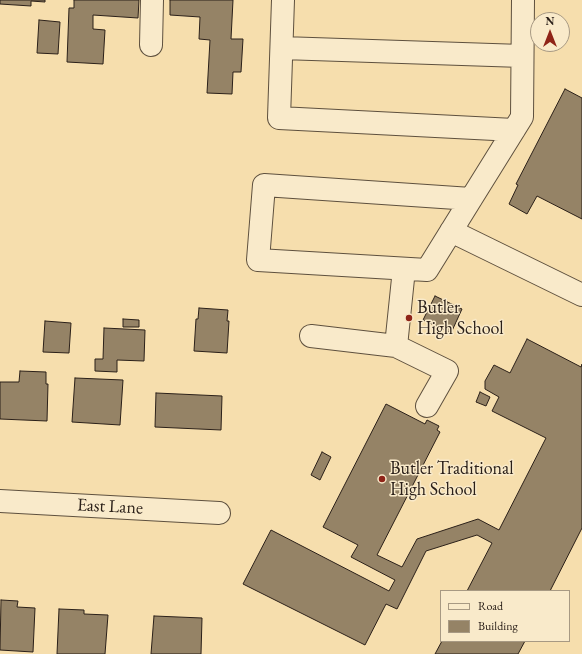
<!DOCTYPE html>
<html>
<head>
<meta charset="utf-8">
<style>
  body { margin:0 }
  #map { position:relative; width:582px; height:654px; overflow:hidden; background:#f6dead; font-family:"EB Garamond",serif }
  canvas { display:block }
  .legend { position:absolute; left:440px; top:590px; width:130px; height:52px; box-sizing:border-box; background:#f9eaca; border:1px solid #a79983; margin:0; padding:5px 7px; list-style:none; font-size:12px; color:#2b2019 }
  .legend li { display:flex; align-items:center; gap:8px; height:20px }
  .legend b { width:20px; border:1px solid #a79983 }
  .north { position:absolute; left:530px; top:12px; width:40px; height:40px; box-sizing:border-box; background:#f9eaca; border:1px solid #a79983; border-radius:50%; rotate:0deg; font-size:11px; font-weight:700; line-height:16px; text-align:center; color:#2b2019 }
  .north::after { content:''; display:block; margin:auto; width:14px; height:18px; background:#8f2418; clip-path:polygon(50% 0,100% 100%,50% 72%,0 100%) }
</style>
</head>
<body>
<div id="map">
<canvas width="582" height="654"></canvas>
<ul class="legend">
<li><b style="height:5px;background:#f9eaca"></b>Road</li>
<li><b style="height:11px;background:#958366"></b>Building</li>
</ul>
<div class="north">N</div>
</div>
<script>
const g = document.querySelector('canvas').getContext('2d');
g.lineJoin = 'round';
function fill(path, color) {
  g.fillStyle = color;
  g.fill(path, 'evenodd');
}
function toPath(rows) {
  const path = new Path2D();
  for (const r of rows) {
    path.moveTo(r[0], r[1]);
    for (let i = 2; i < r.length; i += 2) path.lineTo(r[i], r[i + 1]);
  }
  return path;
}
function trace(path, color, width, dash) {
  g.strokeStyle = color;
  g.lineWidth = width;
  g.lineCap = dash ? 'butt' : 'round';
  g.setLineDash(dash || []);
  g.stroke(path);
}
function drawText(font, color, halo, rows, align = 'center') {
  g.font = font + ' "EB Garamond",serif';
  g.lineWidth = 3;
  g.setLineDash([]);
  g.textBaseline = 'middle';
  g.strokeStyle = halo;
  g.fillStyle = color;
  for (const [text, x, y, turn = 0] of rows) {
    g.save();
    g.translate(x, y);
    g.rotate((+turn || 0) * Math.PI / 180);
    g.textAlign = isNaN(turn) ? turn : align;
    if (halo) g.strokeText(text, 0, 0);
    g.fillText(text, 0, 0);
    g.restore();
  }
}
const building = toPath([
  [0,0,45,0,45,2,31,1,31,6,0,4,0,0],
  [74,0,139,0,138,18,93,15,93,29,105,30,103,64,67,62,69,8,74,8,74,0],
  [170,0,233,0,231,39,243,39,241,72,233,72,232,94,207,93,210,40,199,39,200,17,170,15,170,0],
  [39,20,60,22,58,54,37,53,39,20],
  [565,89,582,98,582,219,537,196,527,214,509,204,518,185,516,184,565,89],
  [435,296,462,309,451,333,423,320,435,296],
  [199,308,228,310,227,321,229,321,227,353,194,351,196,319,198,319,199,308],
  [123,319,139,320,139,327,123,327,123,319],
  [45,321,71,323,69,353,43,352,45,321],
  [104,328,145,330,144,361,117,360,117,372,95,371,95,359,103,359,104,328],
  [527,339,581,367,582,364,582,528,550,591,467,591,492,543,477,535,426,551,397,609,386,604,365,645,243,584,271,530,389,591,395,580,351,557,358,545,323,527,386,404,425,424,427,420,439,426,437,430,440,432,377,555,402,567,417,539,478,519,499,530,546,438,492,411,499,397,485,389,485,381,494,365,510,373,527,339],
  [20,371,46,372,46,384,48,384,47,421,0,419,0,382,19,382,20,371],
  [75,378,123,380,120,425,72,422,75,378],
  [480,392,490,397,486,406,476,402,480,392],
  [156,393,222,396,221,430,155,427,156,393],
  [322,452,331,457,320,480,311,475,322,452],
  [1,600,18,601,17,607,35,608,33,652,0,650,1,600],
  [59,609,84,610,84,614,108,615,105,654,57,654,59,609],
  [154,616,202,618,201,654,151,654,154,616],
  [442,641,525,641,518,654,435,654,442,641]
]);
fill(building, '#958366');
trace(building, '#2b2019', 1);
const minor = toPath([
  [283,0,279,118,514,130],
  [151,45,152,0],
  [282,48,522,56],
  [471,199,264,185,258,260,427,270,471,199,522,117,523,0],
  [451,231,582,295],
  [311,336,396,346,447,371,427,406],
  [396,346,404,269],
  [0,501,219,513]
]);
trace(minor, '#5e503e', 24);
trace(minor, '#f9eaca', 22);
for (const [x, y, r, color] of [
  [409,318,4,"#8f2418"],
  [382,479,4,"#8f2418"]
]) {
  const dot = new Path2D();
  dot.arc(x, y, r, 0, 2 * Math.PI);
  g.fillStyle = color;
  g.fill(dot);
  trace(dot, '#f9eaca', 1.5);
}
drawText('18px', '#2b2019', '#f9eaca', [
  ["Butler",417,308],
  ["High School",417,329],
  ["Butler Traditional",390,469],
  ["High School",390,490]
], 'left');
drawText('18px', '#2b2019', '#f9eaca', [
  ["East Lane",110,507,3]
]);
</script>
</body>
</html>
